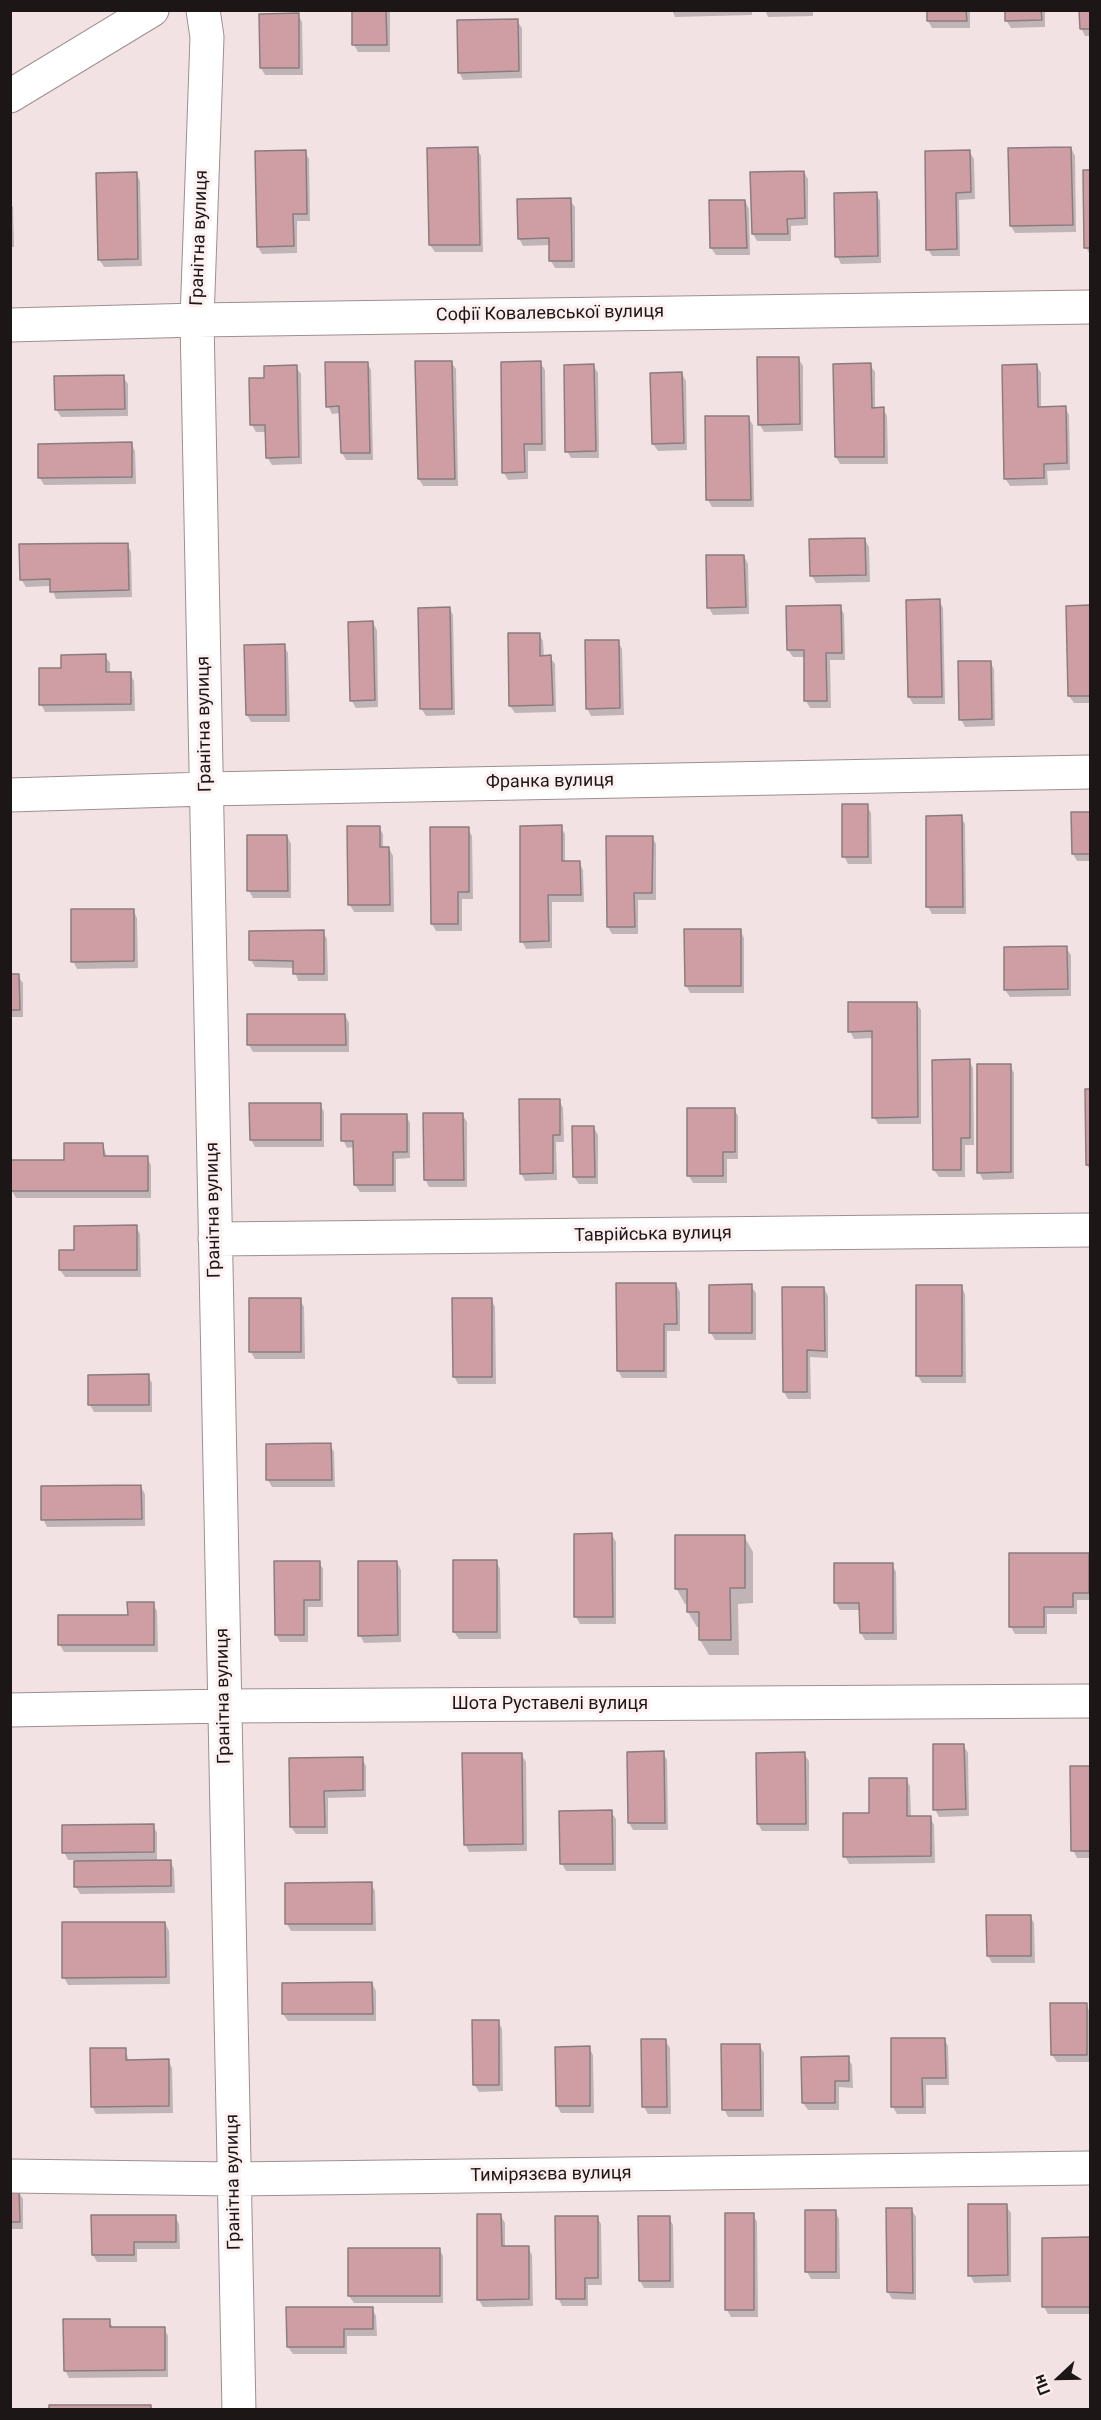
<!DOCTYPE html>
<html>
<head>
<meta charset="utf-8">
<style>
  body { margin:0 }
  #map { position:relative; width:1101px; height:2420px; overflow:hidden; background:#f2e2e4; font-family:Roboto,sans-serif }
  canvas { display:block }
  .frame { position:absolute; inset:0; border:12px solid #1c1617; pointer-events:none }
  .north { position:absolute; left:1029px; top:2348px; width:60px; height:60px; -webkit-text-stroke:4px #fdf0f1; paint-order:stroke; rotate:248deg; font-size:16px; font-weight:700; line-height:24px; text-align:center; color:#1c1617 }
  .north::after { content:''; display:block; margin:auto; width:21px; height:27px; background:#1c1617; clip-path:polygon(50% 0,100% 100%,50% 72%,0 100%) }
</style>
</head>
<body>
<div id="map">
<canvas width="1101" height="2420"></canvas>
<div class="frame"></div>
<div class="north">Пн</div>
</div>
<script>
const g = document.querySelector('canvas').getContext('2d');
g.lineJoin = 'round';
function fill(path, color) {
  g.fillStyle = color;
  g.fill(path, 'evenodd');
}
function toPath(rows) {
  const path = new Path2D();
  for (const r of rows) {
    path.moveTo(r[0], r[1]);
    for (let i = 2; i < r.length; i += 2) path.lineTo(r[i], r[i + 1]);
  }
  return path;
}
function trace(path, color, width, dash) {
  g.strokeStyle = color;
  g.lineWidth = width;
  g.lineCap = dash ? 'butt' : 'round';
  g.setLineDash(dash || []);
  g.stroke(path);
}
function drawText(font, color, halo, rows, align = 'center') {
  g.font = font + ' Roboto,sans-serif';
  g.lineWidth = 6;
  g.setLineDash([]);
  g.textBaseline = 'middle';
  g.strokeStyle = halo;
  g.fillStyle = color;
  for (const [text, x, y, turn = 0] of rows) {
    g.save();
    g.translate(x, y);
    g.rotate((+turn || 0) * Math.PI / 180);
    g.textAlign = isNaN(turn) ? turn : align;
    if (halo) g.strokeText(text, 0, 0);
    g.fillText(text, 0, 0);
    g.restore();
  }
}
fill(toPath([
  [353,10,390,10,390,52,358,52,354,45],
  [672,10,752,10,752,15,675,17],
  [765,10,813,10,813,16,768,17],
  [928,10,970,10,970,28,932,28,928,21],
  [1006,10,1045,10,1045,27,1011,28,1006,20],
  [1081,10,1090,10,1090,36,1085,36,1081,28],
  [298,15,302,22,303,75,265,75,261,68],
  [517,21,522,28,522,78,463,80,459,72],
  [1071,148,1075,156,1076,232,1015,233,1011,226],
  [477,149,481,156,483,252,435,252,430,245],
  [969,151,974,159,975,199,959,200,960,256,932,256,928,249],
  [305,152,309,159,310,221,297,221,297,253,262,254,258,247],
  [804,172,808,179,808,225,791,226,791,241,757,241,753,234],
  [1084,172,1090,172,1090,255,1086,247],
  [136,173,140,181,142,266,104,267,99,259],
  [876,194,880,201,881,263,841,264,837,256],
  [570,200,575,207,575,268,555,268,551,261,551,245,523,246,519,238],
  [745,201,749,209,750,255,716,255,711,248],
  [10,203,13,207,14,247,10,247],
  [798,358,803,366,803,431,764,432,760,425],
  [451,362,456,369,458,486,423,486,419,479],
  [540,362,545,370,546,451,528,451,528,479,508,480,504,473],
  [367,363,371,370,373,460,346,460,342,453,341,413,332,414,328,406],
  [593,365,598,373,599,458,571,458,567,451],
  [870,365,875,372,875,409,883,409,887,416,888,464,840,464,836,457],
  [1037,366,1041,373,1041,408,1065,408,1069,415,1070,470,1047,471,1048,485,1010,486,1005,478],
  [296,367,301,374,302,464,272,465,267,457,267,432,256,432,252,425,266,379],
  [682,374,686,381,687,450,658,451,653,444],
  [123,377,128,384,128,416,61,417,56,409],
  [748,417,753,425,754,507,712,507,708,500],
  [131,443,135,451,136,484,44,485,40,478],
  [865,540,869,547,870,582,816,583,812,576,811,541],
  [127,544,131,552,132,597,56,599,51,586,26,587,21,579],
  [744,556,748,564,749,614,713,615,709,608],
  [939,600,943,608,945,704,913,704,909,697],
  [840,607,844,614,845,660,830,660,831,708,810,708,806,701,805,657,793,657,788,650],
  [1068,607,1090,607,1090,703,1074,703,1069,696],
  [449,608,453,615,455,715,426,716,421,708],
  [373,623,377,630,378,707,356,708,351,700],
  [539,634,543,641,544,657,550,657,555,664,556,712,515,713,510,706],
  [618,642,622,649,624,715,591,716,587,708],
  [284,646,288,653,290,722,251,722,247,715],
  [105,656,110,663,110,674,130,674,134,681,135,711,45,712,41,704,62,669],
  [990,662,994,669,995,726,965,727,961,719],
  [867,806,871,813,872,864,848,864,844,856],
  [1073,813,1090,813,1090,861,1077,861,1073,854],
  [961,817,965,824,966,914,932,914,928,907],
  [379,827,383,834,383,848,389,848,393,856,394,912,354,912,350,905],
  [561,827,565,834,565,863,579,862,583,870,584,902,552,902,552,948,526,949,522,941],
  [432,829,468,829,472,836,473,899,462,899,462,931,436,931,432,924],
  [287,836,291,844,291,898,253,898,249,891],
  [652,837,656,844,656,900,638,900,638,934,612,934,608,927],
  [133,910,137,918,138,968,77,969,73,961],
  [740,930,744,938,744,993,690,993,686,985],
  [323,932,327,939,328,981,298,981,294,968,255,967,251,960],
  [1066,948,1071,955,1071,996,1010,997,1005,990],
  [10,976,18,976,23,983,23,1017,10,1017],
  [916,1003,921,1010,921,1124,878,1124,874,1117,873,1038,854,1039,850,1031],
  [345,1015,349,1023,349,1052,253,1052,249,1045],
  [969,1061,973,1068,974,1145,965,1145,965,1177,939,1177,934,1170],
  [1010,1066,1014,1073,1014,1179,983,1180,979,1172],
  [1086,1091,1090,1091,1090,1170,1087,1165],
  [559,1100,563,1108,564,1142,556,1142,557,1180,525,1181,521,1173],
  [320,1104,324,1112,324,1147,255,1147,251,1140],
  [734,1109,738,1116,738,1159,727,1159,727,1183,693,1183,689,1176],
  [462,1114,467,1122,467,1187,429,1187,425,1179],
  [406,1115,410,1123,410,1158,396,1159,396,1192,360,1192,355,1185,355,1147,347,1148,343,1140],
  [594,1128,598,1135,598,1184,579,1184,574,1177],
  [103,1144,107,1158,147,1158,151,1165,151,1198,16,1198,12,1191,12,1162,66,1161],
  [136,1227,140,1234,141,1277,65,1277,60,1270,76,1252],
  [676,1284,680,1292,680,1331,667,1331,667,1378,622,1378,618,1370],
  [751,1286,756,1293,756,1340,715,1340,711,1333],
  [917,1286,961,1286,965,1294,966,1383,922,1383,918,1376],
  [824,1288,828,1296,828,1358,810,1357,811,1399,788,1399,784,1392],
  [491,1299,495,1307,496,1384,458,1384,454,1376],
  [250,1300,300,1300,304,1307,305,1359,255,1359,251,1352],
  [148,1376,152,1383,152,1412,94,1412,90,1405],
  [330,1445,334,1452,335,1487,272,1487,268,1480],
  [141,1487,145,1494,145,1526,47,1527,43,1519],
  [612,1535,616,1542,616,1624,580,1624,576,1617],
  [744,1536,753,1552,753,1603,738,1604,739,1655,709,1655,700,1640,700,1627,697,1627,688,1612,689,1604,685,1604,676,1588],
  [1089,1554,1090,1600,1077,1600,1077,1614,1047,1614,1047,1634,1015,1634,1011,1627],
  [496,1561,500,1569,501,1639,459,1639,454,1632],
  [319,1562,323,1569,323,1607,308,1607,308,1642,280,1642,276,1635],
  [397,1562,401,1570,401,1642,364,1643,360,1635],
  [892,1564,896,1572,897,1640,865,1640,861,1633,861,1610,840,1610,836,1603],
  [153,1604,157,1611,158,1652,64,1652,60,1645],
  [963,1745,968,1753,969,1816,939,1817,935,1809],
  [663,1753,667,1760,668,1830,633,1830,629,1823],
  [521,1754,526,1762,527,1851,469,1852,465,1844],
  [757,1754,804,1754,809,1761,809,1831,762,1831,758,1824],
  [362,1759,366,1766,366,1797,328,1798,328,1834,296,1834,291,1827,291,1760],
  [1072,1768,1090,1768,1090,1858,1077,1858,1073,1850],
  [906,1779,910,1786,911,1817,930,1817,934,1825,935,1863,849,1864,845,1856,871,1815],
  [561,1812,611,1812,616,1819,616,1871,566,1871,562,1864],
  [153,1825,157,1833,157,1861,170,1861,174,1869,175,1893,80,1894,76,1887,76,1860,68,1860,64,1852],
  [371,1884,375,1891,376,1931,291,1931,287,1924],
  [1030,1916,1034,1923,1035,1963,992,1963,988,1956],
  [165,1923,169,1931,170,1984,68,1985,64,1977],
  [372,1983,376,1991,376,2021,288,2021,283,2014],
  [1052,2005,1086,2005,1090,2012,1090,2062,1057,2062,1052,2055],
  [498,2021,502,2029,503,2091,479,2092,474,2084],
  [944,2039,948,2046,949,2085,926,2085,926,2114,897,2114,893,2107],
  [665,2040,670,2048,671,2114,648,2114,644,2107],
  [759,2045,764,2053,764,2117,728,2117,724,2109],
  [589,2048,593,2055,594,2113,561,2113,557,2106],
  [125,2049,129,2061,168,2061,172,2068,173,2113,96,2114,92,2106],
  [848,2058,852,2065,853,2088,839,2087,839,2110,808,2110,803,2103],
  [10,2192,19,2192,23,2199,23,2229,10,2229],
  [1006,2206,1011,2213,1011,2282,974,2283,970,2275],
  [911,2209,916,2217,916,2300,892,2299,888,2292,887,2210],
  [835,2211,839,2219,840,2279,811,2279,807,2272],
  [753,2215,757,2222,758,2317,731,2317,727,2310],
  [175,2216,179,2224,180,2249,137,2249,137,2262,97,2262,93,2255],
  [501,2216,505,2223,505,2248,528,2248,532,2255,533,2306,483,2307,478,2299],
  [597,2217,601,2224,602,2285,588,2285,588,2306,562,2306,558,2298],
  [669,2218,673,2225,674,2288,644,2288,640,2281],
  [1044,2239,1090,2239,1090,2314,1048,2314,1044,2307],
  [439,2249,443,2256,443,2303,354,2303,349,2296],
  [372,2308,376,2316,377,2336,347,2336,347,2354,293,2354,288,2347],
  [109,2321,114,2329,164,2328,168,2336,168,2377,69,2378,65,2370]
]), '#0003');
const building = toPath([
  [352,10,386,10,387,45,352,45,352,10],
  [927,10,966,10,967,21,927,21,927,10],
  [1005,10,1041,10,1042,20,1005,21,1005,10],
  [1079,10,1090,10,1090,29,1080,29,1079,10],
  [299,13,299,68,260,68,259,14,299,13],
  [518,19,519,71,458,73,457,20,518,19],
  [478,147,480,245,429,245,427,148,478,147],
  [1071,147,1073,225,1010,226,1008,148,1071,147],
  [306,150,307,214,293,214,294,246,257,247,255,151,306,150],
  [970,150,971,192,956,193,957,249,926,250,925,151,970,150],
  [1083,170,1090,170,1090,248,1084,248,1083,170],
  [804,171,805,218,787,219,788,234,752,234,750,172,804,171],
  [137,172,138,259,98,260,96,173,137,172],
  [877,192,878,256,835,257,834,193,877,192],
  [571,198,572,261,549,261,549,238,518,239,517,199,571,198],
  [709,200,745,200,747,248,710,248,709,200],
  [757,357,799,357,800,424,758,425,757,357],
  [415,361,452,361,455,479,418,479,415,361],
  [541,361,542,444,524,444,525,472,502,473,501,362,541,361],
  [325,362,368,362,370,453,341,453,339,406,326,407,325,362],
  [871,363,872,408,884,407,884,457,835,457,833,364,871,363],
  [594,364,596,451,565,452,564,365,594,364],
  [1037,364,1038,407,1066,406,1067,463,1044,464,1044,478,1004,479,1002,365,1037,364],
  [297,365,299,457,266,458,265,425,250,425,249,378,264,378,264,366,297,365],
  [682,372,684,443,652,444,650,373,682,372],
  [124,375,125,409,55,410,54,376,124,375],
  [705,416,749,416,751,500,706,500,705,416],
  [132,442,132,477,38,478,38,444,132,442],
  [865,538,866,575,810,576,809,539,865,538],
  [128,543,129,590,50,592,50,579,20,580,19,544,128,543],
  [706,555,744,555,746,607,707,608,706,555],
  [940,599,942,697,908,697,906,600,940,599],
  [841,605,842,653,826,653,827,701,804,701,804,650,787,650,786,606,841,605],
  [1090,605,1090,696,1068,696,1066,606,1090,605],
  [450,607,452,709,420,709,418,608,450,607],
  [373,621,375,700,350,701,348,622,373,621],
  [508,633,540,633,540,656,551,655,553,705,509,706,508,633],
  [585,640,619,640,620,708,586,709,585,640],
  [285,644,286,715,246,715,244,645,285,644],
  [106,654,106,672,131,672,131,704,39,705,39,668,61,668,61,655,106,654],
  [958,661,991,661,992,719,959,720,958,661],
  [842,804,868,804,868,857,842,857,842,804],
  [1071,812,1090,812,1090,854,1072,854,1071,812],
  [962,815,963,907,926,907,926,816,962,815],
  [562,825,562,861,580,861,581,895,548,895,549,941,520,942,520,826,562,825],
  [347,826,380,826,380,847,389,847,390,905,348,905,347,826],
  [430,827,469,827,469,892,458,892,458,924,431,924,430,827],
  [247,835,287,835,288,891,247,891,247,835],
  [606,836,653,836,652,893,634,893,635,927,607,927,606,836],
  [71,909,134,909,134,961,71,962,71,909],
  [684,929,741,929,741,986,685,986,684,929],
  [324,930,324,974,293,974,293,961,249,960,249,931,324,930],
  [1067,946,1068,989,1004,990,1004,947,1067,946],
  [10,974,19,974,20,1010,10,1010,10,974],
  [848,1002,917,1002,918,1117,872,1118,872,1031,848,1032,848,1002],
  [247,1014,345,1014,346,1045,247,1045,247,1014],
  [970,1059,970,1138,961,1138,961,1170,933,1170,932,1060,970,1059],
  [977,1064,1011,1064,1011,1172,977,1173,977,1064],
  [1085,1089,1090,1089,1090,1165,1086,1165,1085,1089],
  [519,1099,560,1099,560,1135,553,1135,553,1173,520,1174,519,1099],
  [249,1103,321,1103,321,1140,250,1140,249,1103],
  [687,1108,735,1108,735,1152,723,1152,723,1176,687,1176,687,1108],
  [423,1113,463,1113,464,1180,424,1180,423,1113],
  [341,1114,407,1114,407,1152,393,1152,393,1185,354,1185,353,1141,341,1141,341,1114],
  [572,1126,594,1126,595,1177,573,1177,572,1126],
  [64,1143,103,1143,104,1156,148,1156,148,1191,10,1191,10,1160,64,1160,64,1143],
  [137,1225,137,1270,59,1270,59,1250,74,1250,74,1226,137,1225],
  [616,1283,676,1283,677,1324,664,1324,664,1371,617,1371,616,1283],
  [752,1284,752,1333,709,1333,709,1285,752,1284],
  [916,1285,962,1285,962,1376,916,1376,916,1285],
  [782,1287,824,1287,825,1351,807,1350,807,1392,783,1392,782,1287],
  [249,1298,301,1298,301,1352,249,1352,249,1298],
  [452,1298,492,1298,492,1377,453,1377,452,1298],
  [149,1374,149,1405,88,1405,88,1375,149,1374],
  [331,1443,332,1480,266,1480,266,1444,331,1443],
  [141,1485,142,1519,41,1520,41,1486,141,1485],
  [612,1533,613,1617,574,1617,574,1534,612,1533],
  [675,1535,745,1535,745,1588,730,1588,731,1640,699,1640,699,1612,687,1612,687,1589,675,1589,675,1535],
  [1009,1553,1089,1553,1089,1593,1073,1593,1073,1607,1044,1607,1044,1627,1009,1627,1009,1553],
  [453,1560,497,1560,497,1632,453,1632,453,1560],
  [274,1561,320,1561,320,1600,304,1600,304,1635,275,1635,274,1561],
  [358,1561,397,1561,398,1635,358,1636,358,1561],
  [834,1563,893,1563,893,1633,860,1633,859,1603,834,1603,834,1563],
  [127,1602,154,1602,154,1645,58,1645,58,1615,128,1615,127,1602],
  [933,1744,964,1744,966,1809,933,1810,933,1744],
  [664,1751,665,1823,628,1823,627,1752,664,1751],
  [805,1752,806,1824,757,1824,756,1753,805,1752],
  [462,1753,522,1753,523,1844,464,1845,462,1753],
  [363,1757,363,1790,324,1791,325,1827,290,1827,289,1758,363,1757],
  [1070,1766,1090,1766,1090,1851,1071,1851,1070,1766],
  [869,1778,907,1778,907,1816,931,1816,931,1856,843,1857,843,1813,869,1813,869,1778],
  [612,1810,613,1864,560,1864,559,1811,612,1810],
  [154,1824,154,1852,62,1853,62,1825,154,1824],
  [171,1860,171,1886,74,1887,74,1861,171,1860],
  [372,1882,372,1924,285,1924,285,1883,372,1882],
  [986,1915,1031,1915,1031,1956,987,1956,986,1915],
  [62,1922,165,1922,166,1977,62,1978,62,1922],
  [372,1982,373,2014,282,2014,282,1983,372,1982],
  [1050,2003,1087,2003,1087,2055,1051,2055,1050,2003],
  [472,2020,499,2020,499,2085,473,2085,472,2020],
  [891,2038,945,2038,946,2078,922,2078,923,2107,891,2107,891,2038],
  [641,2039,666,2039,667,2107,642,2107,641,2039],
  [721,2044,760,2044,761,2110,722,2110,721,2044],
  [590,2046,590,2106,556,2106,555,2047,590,2046],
  [90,2048,126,2048,126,2060,169,2059,169,2106,91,2107,90,2048],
  [849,2056,849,2081,835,2081,835,2103,802,2103,801,2057,849,2056],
  [19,2190,20,2222,10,2222,10,2191,19,2190],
  [968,2204,1007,2204,1008,2275,968,2276,968,2204],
  [886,2208,912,2208,913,2293,887,2292,886,2208],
  [805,2210,836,2210,836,2272,805,2272,805,2210],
  [725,2213,754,2213,754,2310,725,2310,725,2213],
  [477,2214,501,2214,502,2246,529,2246,529,2299,477,2300,477,2214],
  [91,2215,176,2215,176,2242,134,2242,134,2255,92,2255,91,2215],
  [555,2216,598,2216,598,2278,585,2278,585,2299,556,2299,555,2216],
  [638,2216,670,2216,670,2281,639,2281,638,2216],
  [1090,2237,1090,2307,1042,2307,1042,2238,1090,2237],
  [348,2248,440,2248,440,2296,348,2296,348,2248],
  [286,2307,373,2307,373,2329,344,2329,344,2347,287,2347,286,2307],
  [63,2319,110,2319,110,2327,165,2327,165,2370,64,2371,63,2319],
  [49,2405,151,2405,151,2410,49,2410,49,2405]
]);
fill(building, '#cf9ea4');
trace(building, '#8b7d7e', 1.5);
const street = toPath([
  [203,10,207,37,197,320,239,2410],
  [10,96,152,10],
  [10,325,197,320,1090,307],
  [10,795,206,789,1090,772],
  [215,1239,1090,1230],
  [10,1710,225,1706,1090,1701],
  [10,2176,234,2179,1090,2168]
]);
trace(street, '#9e8f91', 35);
trace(street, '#fff', 33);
drawText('18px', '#1c1617', '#fdf0f1', [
  ["Гранітна вулиця",200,238,-88],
  ["Софії Ковалевської вулиця",550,314,-1],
  ["Гранітна вулиця",205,724,-91],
  ["Франка вулиця",550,782,-1],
  ["Гранітна вулиця",214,1210,-91],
  ["Таврійська вулиця",653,1235,-1],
  ["Гранітна вулиця",224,1696,-91],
  ["Шота Руставелі вулиця",550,1704],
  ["Тимірязєва вулиця",551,2175,-1],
  ["Гранітна вулиця",234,2182,-91]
]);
</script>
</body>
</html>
